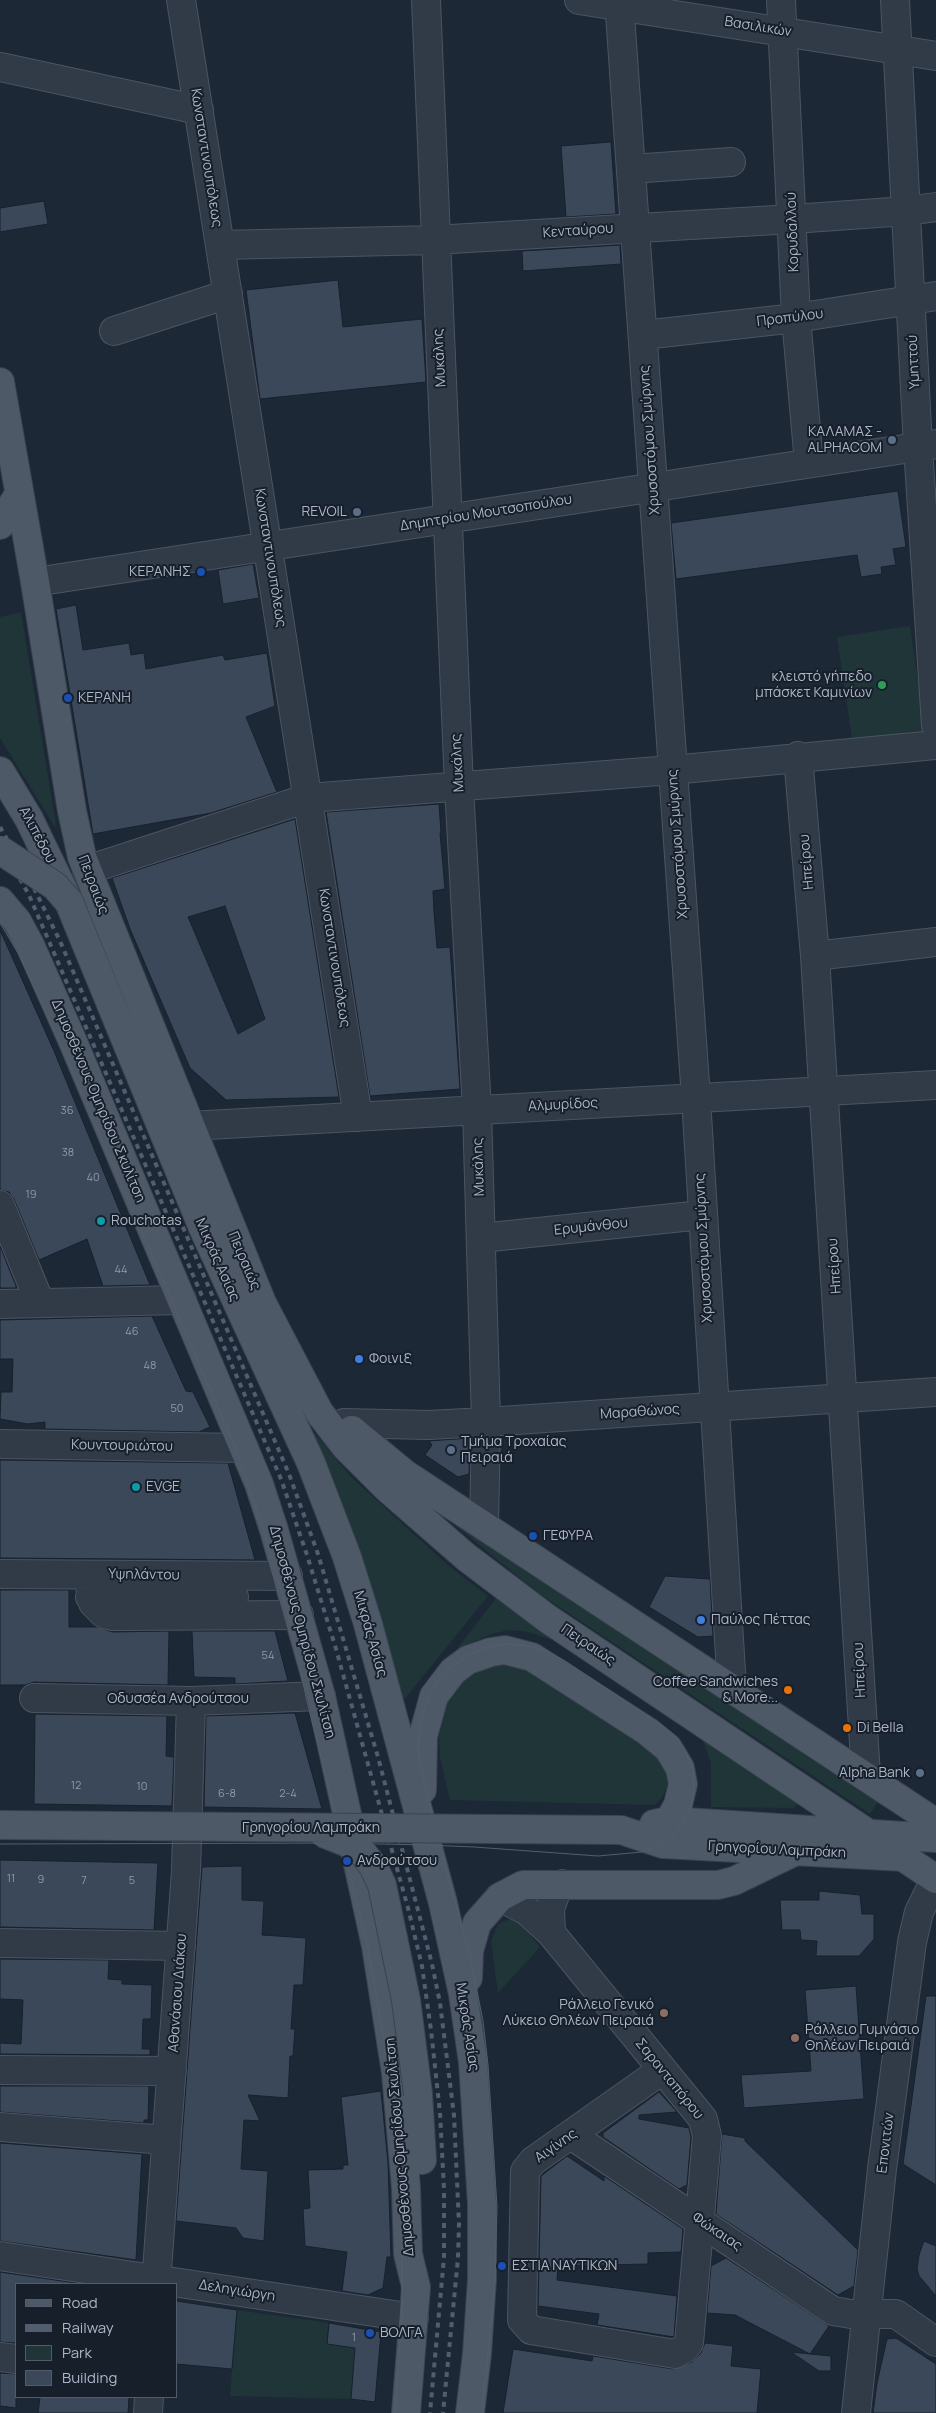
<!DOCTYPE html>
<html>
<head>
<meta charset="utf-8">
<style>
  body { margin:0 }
  #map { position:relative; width:936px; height:2413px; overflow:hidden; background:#1d2837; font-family:Manrope,sans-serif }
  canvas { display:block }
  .legend { position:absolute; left:15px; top:2283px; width:162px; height:115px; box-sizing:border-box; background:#171f2b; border:1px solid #525b69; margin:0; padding:6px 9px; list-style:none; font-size:15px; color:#aab5c5 }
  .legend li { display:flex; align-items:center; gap:10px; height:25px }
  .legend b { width:25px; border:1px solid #525b69 }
</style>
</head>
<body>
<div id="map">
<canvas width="936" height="2413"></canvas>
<ul class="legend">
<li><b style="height:6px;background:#4e5968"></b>Road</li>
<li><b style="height:6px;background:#525e6f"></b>Railway</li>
<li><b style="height:14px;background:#1f3538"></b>Park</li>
<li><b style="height:14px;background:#3b485a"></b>Building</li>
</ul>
</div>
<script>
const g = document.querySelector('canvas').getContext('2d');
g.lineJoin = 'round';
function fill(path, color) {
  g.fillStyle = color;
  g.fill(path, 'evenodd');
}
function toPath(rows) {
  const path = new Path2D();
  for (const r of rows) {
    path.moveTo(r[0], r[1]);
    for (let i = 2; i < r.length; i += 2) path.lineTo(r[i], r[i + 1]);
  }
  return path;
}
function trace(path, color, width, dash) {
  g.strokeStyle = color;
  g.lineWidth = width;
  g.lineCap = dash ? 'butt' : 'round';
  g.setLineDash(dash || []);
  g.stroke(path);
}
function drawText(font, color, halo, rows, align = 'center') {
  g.font = font + ' Manrope,sans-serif';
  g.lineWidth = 4;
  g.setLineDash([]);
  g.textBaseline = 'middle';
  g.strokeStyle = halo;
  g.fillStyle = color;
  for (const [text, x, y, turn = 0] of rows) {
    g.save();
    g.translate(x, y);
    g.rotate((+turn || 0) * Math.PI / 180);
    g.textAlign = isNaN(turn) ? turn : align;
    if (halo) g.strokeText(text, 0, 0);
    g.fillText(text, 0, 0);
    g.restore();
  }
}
fill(toPath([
  [21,612,56,825,55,827,0,738,0,617],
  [910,626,926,734,853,745,837,637],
  [297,1412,352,1478,449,1566,488,1596,403,1701,363,1568],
  [454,1519,879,1800,870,1814,540,1594,453,1524],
  [497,1597,562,1643,528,1632,509,1630,491,1634,456,1650],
  [502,1664,532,1669,658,1751,668,1774,667,1787,661,1799,654,1805,450,1800,440,1758,439,1738,444,1707,461,1682,487,1667],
  [702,1737,799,1801,794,1808,711,1807,711,1763],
  [512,1918,520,1922,540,1947,498,1993,491,1941,498,1924],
  [237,2310,329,2323,327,2344,355,2348,351,2399,230,2396]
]), '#1f3538');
const building = toPath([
  [611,142,616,214,566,217,561,146,611,142],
  [44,201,48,224,0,232,0,208,44,201],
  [620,245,621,264,523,271,522,251,620,245],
  [338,280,343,327,422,319,426,382,260,399,246,290,338,280],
  [898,491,906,547,893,549,896,565,881,567,882,574,861,577,857,555,676,579,671,523,898,491],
  [253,564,259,598,223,604,218,570,253,564],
  [76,605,83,650,129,643,131,655,144,653,146,669,223,655,225,660,267,653,275,706,246,717,277,792,211,813,93,834,56,609,76,605],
  [439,804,441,833,440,833,445,889,433,891,434,912,437,948,450,947,460,1089,370,1096,326,812,439,804],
  [295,819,339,1097,226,1100,190,1068,130,929,112,878,295,819],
  [225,906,265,1019,238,1034,188,917,225,906],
  [0,930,54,1051,150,1285,103,1286,87,1239,39,1260,14,1199,9,1192,0,1190,0,930],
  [0,1246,16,1286,16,1288,0,1288,0,1246],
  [152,1316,186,1391,193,1392,210,1427,199,1432,45,1429,45,1422,28,1424,0,1419,1,1392,12,1392,13,1359,0,1359,0,1320,152,1316],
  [470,1438,469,1474,458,1477,425,1455,432,1445,429,1441,470,1438],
  [0,1460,228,1463,255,1560,0,1558,0,1460],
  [665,1576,710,1579,713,1636,698,1637,649,1607,665,1576],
  [0,1590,69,1590,69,1627,97,1627,113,1632,169,1631,168,1685,34,1682,25,1685,0,1685,0,1590],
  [192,1631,275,1631,288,1681,235,1684,235,1678,194,1677,192,1631],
  [295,1713,322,1809,204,1807,206,1716,295,1713],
  [35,1714,167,1716,166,1756,174,1757,172,1806,34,1804,35,1714],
  [0,1860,158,1863,154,1930,0,1927,0,1860],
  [242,1866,242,1900,264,1901,262,1935,306,1938,303,1985,294,1985,291,2029,295,2029,293,2056,290,2056,288,2098,248,2095,260,2121,244,2120,241,2169,268,2171,264,2241,243,2238,236,2228,176,2221,202,1867,242,1866],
  [819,1891,860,1895,862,1914,874,1914,874,1939,859,1956,816,1956,817,1941,801,1940,800,1930,782,1930,780,1900,819,1900,819,1891],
  [0,1959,109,1960,108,1979,122,1980,122,1984,152,1985,151,2019,143,2019,142,2049,150,2049,150,2055,0,2054,0,2043,21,2044,23,2000,0,1999,0,1959],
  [856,1986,864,2099,744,2108,741,2075,811,2071,805,1990,856,1986],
  [926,1996,936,1996,936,2185,903,2164,926,1996],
  [0,2086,149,2086,148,2120,144,2120,144,2123,0,2112,0,2086],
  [381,2091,388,2163,391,2257,387,2257,383,2288,368,2295,342,2291,347,2252,305,2246,303,2209,310,2208,308,2170,343,2169,343,2165,348,2165,341,2097,381,2091],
  [659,2092,677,2112,639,2115,639,2119,689,2128,691,2137,687,2185,679,2189,603,2137,603,2133,659,2092],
  [722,2134,745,2138,745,2141,858,2250,854,2286,838,2295,716,2214,722,2134],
  [0,2143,142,2154,136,2260,0,2241,0,2143],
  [567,2156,604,2181,604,2176,683,2229,681,2252,648,2253,648,2264,558,2266,557,2280,677,2296,674,2337,597,2325,599,2314,538,2306,541,2176,567,2156],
  [924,2241,936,2246,936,2296,919,2276,917,2269,919,2255,924,2241],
  [726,2258,829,2326,810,2354,831,2356,831,2371,819,2371,791,2352,810,2354,735,2315,707,2313,711,2266,726,2258],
  [0,2272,83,2284,16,2284,16,2343,0,2342,0,2272],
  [176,2301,237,2310,232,2369,176,2364,176,2301],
  [329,2323,381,2332,375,2402,351,2399,355,2348,327,2344,329,2323],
  [896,2338,936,2364,936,2413,873,2413,877,2383,887,2339,896,2338],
  [705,2343,733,2346,731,2366,761,2369,757,2413,503,2413,513,2349,592,2361,593,2356,673,2369,692,2362,701,2353,705,2343],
  [0,2373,16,2374,16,2408,0,2406,0,2373],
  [40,2397,129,2397,128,2413,38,2413,40,2397]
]);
fill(building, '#3b485a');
trace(building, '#18212d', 1);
const minor = toPath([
  [181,0,358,1117],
  [426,0,459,787,477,1110,486,1422,484,1526],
  [579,0,936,56],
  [619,0,696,1098,732,1688],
  [781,0,796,318,809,463],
  [895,0,918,447,936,725],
  [0,67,199,110],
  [631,169,731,162],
  [220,245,434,240,793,219,906,211,936,207],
  [114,331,228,294],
  [643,335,796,318,936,296],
  [35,582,936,444],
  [798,756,815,956,866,1776],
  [87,870,308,798,672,770,936,745],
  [815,956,936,942],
  [189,1126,936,1085],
  [0,1205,40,1303],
  [481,1238,702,1215],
  [0,1304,182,1300],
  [344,1423,428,1425,486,1422,936,1392],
  [0,1444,244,1448],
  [0,1574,288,1576],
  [88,1575,93,1603,104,1614,113,1616,299,1615],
  [90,1597,234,1597],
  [34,1698,191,1701,321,1696],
  [500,1897,527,1911,551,1933,703,2119,707,2136,689,2343,684,2349,675,2354,531,2330,522,2320,525,2171,533,2161,662,2070],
  [551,1933,550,1909,556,1892,562,1884],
  [0,1943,181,1946],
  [0,2070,172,2071],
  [0,2127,166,2140],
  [571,2135,833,2311,851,2314,896,2314,936,2342],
  [0,2256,414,2318],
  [156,2284,186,1871,191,1701],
  [0,2357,16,2359],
  [148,2413,149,2397],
  [856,2413,882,2169,912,1942,919,1912,936,1878]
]);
const major = toPath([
  [0,382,35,582,72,811,82,857,262,1303,319,1412,346,1447,388,1489,466,1557,503,1585,548,1619,936,1879],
  [0,525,19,494],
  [0,771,29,819,69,902,203,1228,311,1463,347,1557,368,1624,443,1903,463,1994,473,2062,482,2204,482,2279,477,2354,470,2413],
  [0,901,17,921,30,945,73,1042,259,1484,274,1530,321,1696,376,1946,396,2073,406,2188,408,2254,416,2287,406,2413],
  [352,1430,405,1474,936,1823],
  [422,1790,423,1736,434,1696,453,1671,468,1660,491,1652,505,1650,532,1657,647,1731,668,1748,680,1768,683,1784,678,1805,669,1821],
  [654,1824,669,1821,936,1838],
  [621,1830,663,1844,905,1857],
  [468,1978,469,1951,477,1923,500,1897,523,1885,718,1885,734,1881,796,1851],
  [418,2094,422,2160]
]);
trace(minor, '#4b5562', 30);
trace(major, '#3a4350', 30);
trace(minor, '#313a47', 28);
trace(major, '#4e5968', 28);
trace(toPath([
  [0,923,18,953,62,1047,236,1449,264,1532,289,1617,306,1697,368,1948,383,2035,393,2116,402,2224,402,2317,395,2413],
  [0,1844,348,1843,379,1844,427,1845,474,1847,598,1856,642,1852,663,1844,671,1838,684,1822,691,1807,694,1789,693,1770,686,1752,675,1736,660,1724,565,1661,547,1651,528,1646,507,1644,487,1647,469,1655,452,1666,438,1681,428,1698,421,1718,418,1748,420,1762,423,1777,431,1808,434,1822,444,1863,469,1951,483,2021,488,2065,497,2207,495,2281,482,2413]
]), '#525e6f', 1);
trace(toPath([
  [0,827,26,872,60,941,289,1474,318,1554,378,1757,432,1964,440,2003,454,2115,459,2224,458,2258,443,2413],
  [0,844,29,895,281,1479,307,1555,336,1649,408,1908,422,1966,431,2030,440,2113,444,2189,444,2257,430,2413]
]), '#525e6f', 4, [5, 5]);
const majorBridge = toPath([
  [0,850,55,886,69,902],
  [0,1825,621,1830],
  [323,1833,348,1843,361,1851,373,1866,382,1885,406,2000,418,2094]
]);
trace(majorBridge, '#3a4350', 30, []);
trace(majorBridge, '#4e5968', 28);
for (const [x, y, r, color] of [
  [892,440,5,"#5c6f8a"],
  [357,512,5,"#5c6f8a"],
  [201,572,5,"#1a4fb4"],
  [882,685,5,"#2e9e5b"],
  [68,698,5,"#1a4fb4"],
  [101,1221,5,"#0f9aa8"],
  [359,1359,5,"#3f7fe0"],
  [451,1450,5,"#5c6f8a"],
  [136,1487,5,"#0f9aa8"],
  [533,1536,5,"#1a4fb4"],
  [701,1620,5,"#3f7fe0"],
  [788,1690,5,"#e8710a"],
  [847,1728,5,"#e8710a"],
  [920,1773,5,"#5c6f8a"],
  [347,1861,5,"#1a4fb4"],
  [664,2013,5,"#8d6e63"],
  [795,2038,5,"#8d6e63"],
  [502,2266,5,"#1a4fb4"],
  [370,2333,5,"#1a4fb4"]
]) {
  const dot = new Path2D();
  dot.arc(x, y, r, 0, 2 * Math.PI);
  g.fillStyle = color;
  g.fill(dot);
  trace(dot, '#171f2b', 2);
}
drawText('11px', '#8e9aaa', null, [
  ["36",67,1111],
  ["38",68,1153],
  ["40",93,1178],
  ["19",31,1195],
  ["44",121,1270],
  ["46",132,1332],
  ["48",150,1366],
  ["50",177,1409],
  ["54",268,1656],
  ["12",76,1786],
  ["10",142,1787],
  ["6-8",227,1794],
  ["2-4",288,1794],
  ["11",11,1879],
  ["9",41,1880],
  ["7",84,1881],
  ["5",132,1881],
  ["1",354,2338]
]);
drawText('14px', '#aab5c5', '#171f2b', [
  ["Βασιλικών",758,27,9],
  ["Κωνσταντινουπόλεως",206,158,81],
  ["Κενταύρου",578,231,-4],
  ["Κορυδαλλού",793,232,-92],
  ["Προπύλου",790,318,-7],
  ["Μυκάλης",440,358,-93],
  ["Υμηττού",914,362,-93],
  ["Χρυσοστόμου Σμύρνης",650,440,-94],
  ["Δημητρίου Μουτσοπούλου",486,513,-9],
  ["Κωνσταντινουπόλεως",270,558,81],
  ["Μυκάλης",458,763,-93],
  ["Αλιπέδου",37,835,62],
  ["Χρυσοστόμου Σμύρνης",678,844,-94],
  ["Ηπείρου",807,862,-95],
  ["Πειραιώς",93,885,69],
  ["Κωνσταντινουπόλεως",334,958,81],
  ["Δημοσθένους Ομηρίδου Σκυλίτση",98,1101,67],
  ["Αλμυρίδος",563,1105,-3],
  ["Μυκάλης",479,1167,-92],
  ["Ερυμάνθου",591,1227,-6],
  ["Χρυσοστόμου Σμύρνης",704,1248,-93],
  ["Μικράς Ασίας",217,1260,66],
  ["Πειραιώς",244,1261,67],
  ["Ηπείρου",835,1266,-94],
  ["Μαραθώνος",640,1412,-4],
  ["Κουντουριώτου",122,1446,1],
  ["Υψηλάντου",144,1575,1],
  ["Δημοσθένους Ομηρίδου Σκυλίτση",302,1632,75],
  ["Μικράς Ασίας",370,1634,74],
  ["Πειραιώς",588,1645,34],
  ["Ηπείρου",860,1670,-93],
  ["Οδυσσέα Ανδρούτσου",178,1699],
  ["Γρηγορίου Λαμπράκη",311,1828],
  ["Γρηγορίου Λαμπράκη",777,1850,3],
  ["Αθανάσιου Διάκου",178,1993,-86],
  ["Μικράς Ασίας",467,2027,81],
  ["Σαρανταπόρου",669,2079,51],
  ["Επονιτών",886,2143,-83],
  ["Αιγίνης",556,2146,-35],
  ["Δημοσθένους Ομηρίδου Σκυλίτση",400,2147,-95],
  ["Φώκαιας",717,2232,34],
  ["Δεληγιώργη",237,2291,9]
]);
drawText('14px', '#aab5c5', '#171f2b', [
  ["ΚΑΛΑΜΑΣ -",882,432,"right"],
  ["ALPHACOM",882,448,"right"],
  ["REVOIL",347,512,"right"],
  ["ΚΕΡΑΝΗΣ",191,572,"right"],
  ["κλειστό γήπεδο",872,677,"right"],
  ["μπάσκετ Καμινίων",872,693,"right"],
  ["ΚΕΡΑΝΗ",78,698],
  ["Rouchotas",111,1221],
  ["Φοινιξ",369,1359],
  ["Τμήμα Τροχαίας",461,1442],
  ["Πειραιά",461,1458],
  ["EVGE",146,1487],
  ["ΓΕΦΥΡΑ",543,1536],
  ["Παύλος Πέττας",711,1620],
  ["Coffee Sandwiches",778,1682,"right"],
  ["& More...",778,1698,"right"],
  ["Di Bella",857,1728],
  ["Alpha Bank",910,1773,"right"],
  ["Ανδρούτσου",357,1861],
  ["Ράλλειο Γενικό",654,2005,"right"],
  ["Λύκειο Θηλέων Πειραιά",654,2021,"right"],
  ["Ράλλειο Γυμνάσιο",805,2030],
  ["Θηλέων Πειραιά",805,2046],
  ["ΕΣΤΙΑ ΝΑΥΤΙΚΩΝ",512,2266],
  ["ΒΟΛΓΑ",380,2333]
], 'left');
</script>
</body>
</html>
